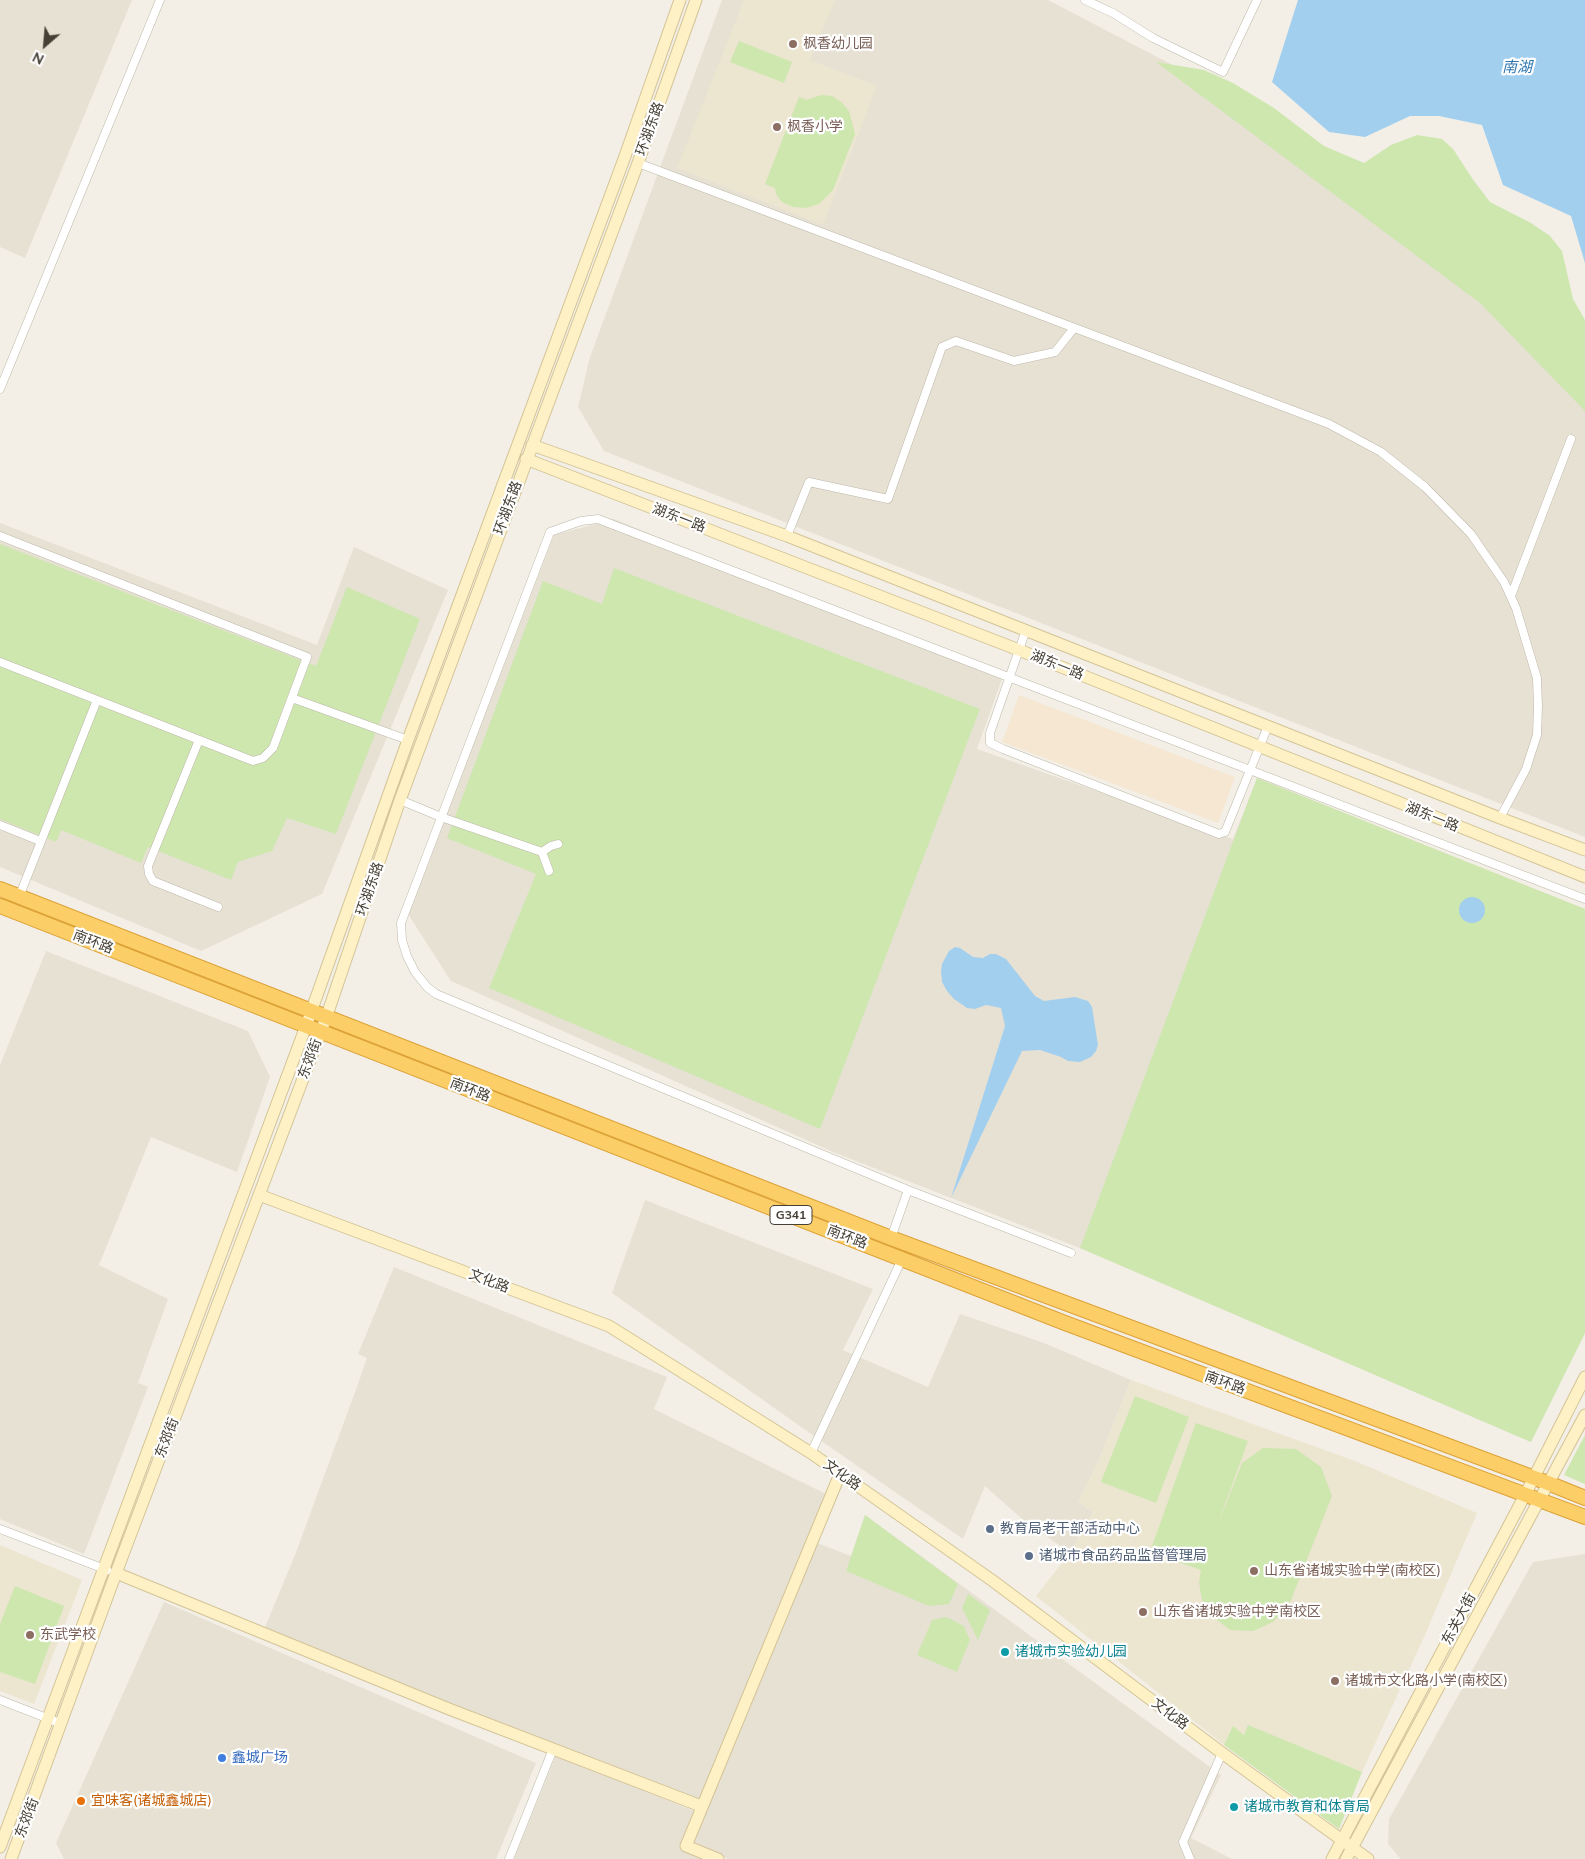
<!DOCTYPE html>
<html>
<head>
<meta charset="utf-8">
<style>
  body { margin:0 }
  #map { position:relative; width:1585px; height:1859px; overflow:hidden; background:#f3efe6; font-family:Mulish,sans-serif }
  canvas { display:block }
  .north { position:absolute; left:20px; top:20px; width:50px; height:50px; -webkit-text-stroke:4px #fff; paint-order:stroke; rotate:207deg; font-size:14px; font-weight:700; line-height:20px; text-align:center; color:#464036 }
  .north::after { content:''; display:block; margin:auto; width:18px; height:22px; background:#464036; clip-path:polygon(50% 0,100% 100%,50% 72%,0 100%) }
</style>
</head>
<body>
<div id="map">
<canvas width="1585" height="1859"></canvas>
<div class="north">N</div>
</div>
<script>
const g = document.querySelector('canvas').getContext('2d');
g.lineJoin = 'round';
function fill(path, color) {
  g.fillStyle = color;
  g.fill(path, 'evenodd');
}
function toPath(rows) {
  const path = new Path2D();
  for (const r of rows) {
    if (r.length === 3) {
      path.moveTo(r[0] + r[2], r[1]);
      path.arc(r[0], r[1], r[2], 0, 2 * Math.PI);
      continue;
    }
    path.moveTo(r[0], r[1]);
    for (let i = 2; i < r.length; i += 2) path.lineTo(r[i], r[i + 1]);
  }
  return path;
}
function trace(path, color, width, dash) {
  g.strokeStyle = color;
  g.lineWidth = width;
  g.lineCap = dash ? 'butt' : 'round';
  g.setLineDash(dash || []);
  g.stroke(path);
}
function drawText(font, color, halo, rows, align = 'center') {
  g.font = font + ' Mulish,"Noto Sans SC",sans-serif';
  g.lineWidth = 4.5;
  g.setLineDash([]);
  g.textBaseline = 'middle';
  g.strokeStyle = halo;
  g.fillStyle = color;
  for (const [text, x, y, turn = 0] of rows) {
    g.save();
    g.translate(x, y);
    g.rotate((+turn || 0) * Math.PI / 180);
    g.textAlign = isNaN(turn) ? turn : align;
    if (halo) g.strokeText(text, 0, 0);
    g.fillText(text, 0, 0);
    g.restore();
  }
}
fill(toPath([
  [0,0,132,0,25,258,0,247],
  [722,0,1048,0,1232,96,1585,391,1585,837,604,451,578,407,590,357],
  [614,519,1002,679,977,749,1233,839,1257,778,1585,909,1585,1333,1531,1442,1080,1248,833,1152,451,981,408,914,554,535],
  [0,523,317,645,354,547,448,590,322,894,201,951,0,867],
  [46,951,248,1031,270,1077,237,1172,151,1137,99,1265,168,1299,138,1383,148,1387,84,1554,0,1519,0,1065],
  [645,1200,873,1289,843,1350,928,1387,960,1314,1044,1343,1131,1380,1095,1469,1078,1502,1093,1512,1070,1553,1021,1518,985,1486,963,1539,804,1429,612,1293],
  [394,1267,667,1377,654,1409,830,1496,812,1541,851,1556,865,1515,1221,1775,1191,1838,1232,1859,728,1859,692,1844,700,1802,263,1632,295,1555,358,1384,367,1358,358,1354],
  [1585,1554,1585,1859,1401,1859,1388,1844,1389,1819,1533,1562],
  [164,1602,536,1763,496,1859,64,1859,56,1843],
  [556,1755,699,1813,681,1850,704,1859,514,1859]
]), '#e7e1d4');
fill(toPath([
  [1019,695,1235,777,1218,823,1002,742]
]), '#f5e7d1');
fill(toPath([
  [744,0,835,0,810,60,877,86,823,225,677,168],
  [1131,1380,1355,1461,1477,1513,1424,1637,1362,1772,1249,1726,1244,1735,1233,1727,1224,1745,1036,1596,1070,1553,1093,1512,1078,1502,1095,1469],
  [0,1545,82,1580,34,1704,0,1691]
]), '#ece5d0');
fill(toPath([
  [739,41,792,62,784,83,730,62],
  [1156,62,1204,70,1233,83,1274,108,1324,146,1364,163,1391,145,1417,135,1442,139,1453,149,1474,181,1490,202,1531,223,1550,236,1562,251,1573,299,1585,320,1585,411,1480,303],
  [821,95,832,96,841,102,849,111,855,134,833,190,819,204,806,208,793,207,782,202,776,194,775,188,765,184,799,97,807,100],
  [0,544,316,666,347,587,420,619,336,834,287,818,272,851,238,862,231,880,148,847,141,863,61,830,56,842,0,819],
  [614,568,980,709,820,1129,489,988,536,874,447,838,543,581,602,604],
  [1257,778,1585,909,1585,1333,1531,1442,1080,1248],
  [1135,1396,1189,1417,1156,1503,1101,1482],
  [1196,1423,1248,1441,1215,1532,1242,1463,1263,1448,1296,1449,1321,1467,1332,1496,1291,1600,1273,1622,1253,1631,1230,1630,1212,1616,1204,1607,1201,1595,1199,1582,1201,1570,1150,1552],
  [1585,1435,1585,1484,1564,1475],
  [865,1515,958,1584,949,1604,929,1606,846,1571],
  [15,1586,64,1606,35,1684,0,1672,0,1624],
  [968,1594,990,1610,978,1640,962,1608],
  [946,1617,964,1626,970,1640,957,1672,917,1655,932,1620],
  [1248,1725,1362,1772,1339,1829,1224,1745,1233,1726,1244,1735]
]), '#cde7af');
fill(toPath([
  [1298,0,1585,0,1585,263,1571,216,1503,185,1482,125,1439,116,1410,116,1365,137,1329,132,1272,82],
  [1472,910,13],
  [955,947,960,948,973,957,983,958,990,954,996,954,1006,959,1035,996,1044,1001,1075,997,1088,1001,1092,1007,1098,1045,1096,1051,1091,1057,1080,1062,1068,1061,1061,1057,1040,1050,1022,1051,951,1198,1005,1026,1001,1008,986,1005,975,1009,967,1008,954,999,947,991,942,982,941,971,942,964,949,951]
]), '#a3cfef');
const street = toPath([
  [1085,0,1113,13,1153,38,1223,72,1257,0],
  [638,163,1329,424,1381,452,1425,487,1471,534,1504,582,1516,608,1537,678,1538,706,1537,735,1526,769,1500,818],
  [0,389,160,0],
  [0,536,307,657,273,748,263,758,253,761,0,662],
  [787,536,809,482,888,499,942,347,956,341,1014,361,1055,352,1074,328],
  [1511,596,1571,439],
  [1026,630,990,733,990,743,1003,749,1219,834,1225,832,1268,726],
  [292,698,408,740],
  [199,740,148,866,149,874,153,881,218,907],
  [400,800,441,817,542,852,549,871],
  [0,825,40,841],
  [542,852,551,846,558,844],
  [19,897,97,700],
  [891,1238,908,1190],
  [1071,1253,908,1190,436,994,427,987,415,972,407,956,402,940,401,923,550,532,581,521,598,519,1585,899],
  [811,1453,902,1259],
  [0,1529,107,1570],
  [0,1700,62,1724],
  [509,1859,553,1749],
  [1190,1859,1183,1842,1222,1753]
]);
const secondary = toPath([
  [532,445,787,536,1500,818,1585,850],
  [526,459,1019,650,1585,877],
  [259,1195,609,1326,811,1453,993,1581,1222,1753,1368,1859],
  [116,1573,449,1709,701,1806],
  [0,1847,306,1026,408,740,624,159,680,0],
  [11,1859,116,1573,326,1018,400,800,638,163,696,0],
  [718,1859,686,1846,840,1474],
  [1332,1859,1525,1495,1585,1377],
  [1346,1859,1585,1415]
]);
const highway = toPath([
  [0,889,891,1238,1548,1483,1585,1498],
  [0,906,1065,1323,1585,1517]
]);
trace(street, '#beb7a9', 9);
trace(secondary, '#d3c497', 13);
trace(highway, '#dca238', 16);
trace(street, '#fff', 8);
trace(secondary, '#fef1c5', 11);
trace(highway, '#fcce68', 14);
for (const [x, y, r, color] of [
  [793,44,5,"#8d6e63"],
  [777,127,5,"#8d6e63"],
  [990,1529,5,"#5c6f8a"],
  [1029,1556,5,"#5c6f8a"],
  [1254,1571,5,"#8d6e63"],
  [1143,1612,5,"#8d6e63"],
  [30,1635,5,"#8d6e63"],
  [1005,1652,5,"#0f9aa8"],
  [1335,1681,5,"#8d6e63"],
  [222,1758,5,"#3f7fe0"],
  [81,1801,5,"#e8710a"],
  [1234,1807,5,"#0f9aa8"]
]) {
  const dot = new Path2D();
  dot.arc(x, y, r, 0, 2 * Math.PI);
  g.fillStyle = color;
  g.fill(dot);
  trace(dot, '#fff', 2);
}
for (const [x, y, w] of [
  [791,1215,42]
]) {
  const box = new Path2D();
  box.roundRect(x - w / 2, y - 9.5, w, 19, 4);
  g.fillStyle = '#fff';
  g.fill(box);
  trace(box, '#464036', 1);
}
drawText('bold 12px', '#464036', null, [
  ["G341",791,1215]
]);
drawText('14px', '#785e54', '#fff', [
  ["枫香幼儿园",803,44],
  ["枫香小学",787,127],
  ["山东省诸城实验中学(南校区)",1264,1571],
  ["山东省诸城实验中学南校区",1153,1612],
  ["东武学校",40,1635],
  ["诸城市文化路小学(南校区)",1345,1681]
], 'left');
drawText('14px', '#464036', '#fff', [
  ["环湖东路",650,129,-70],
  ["环湖东路",508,508,-70],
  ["湖东一路",679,518,21],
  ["湖东一路",1057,665,22],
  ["湖东一路",1432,817,22],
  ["环湖东路",370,889,-71],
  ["南环路",93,942,21],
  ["东郊街",310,1059,-69],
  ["南环路",470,1090,21],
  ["南环路",847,1237,21],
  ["文化路",489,1281,21],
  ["南环路",1225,1383,20],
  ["东郊街",167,1438,-69],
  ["文化路",842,1475,35],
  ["东关大街",1459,1619,-62],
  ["文化路",1170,1714,37],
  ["东郊街",27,1818,-69]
]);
drawText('14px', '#4e5e75', '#fff', [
  ["教育局老干部活动中心",1000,1529],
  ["诸城市食品药品监督管理局",1039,1556]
], 'left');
drawText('14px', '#0d838f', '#fff', [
  ["诸城市实验幼儿园",1015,1652],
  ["诸城市教育和体育局",1244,1807]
], 'left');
drawText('14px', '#366cbe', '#fff', [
  ["鑫城广场",232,1758]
], 'left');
drawText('14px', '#c56008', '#fff', [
  ["宜味客(诸城鑫城店)",91,1801]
], 'left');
drawText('italic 15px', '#3078b0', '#fff', [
  ["南湖",1517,67]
]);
</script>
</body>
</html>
